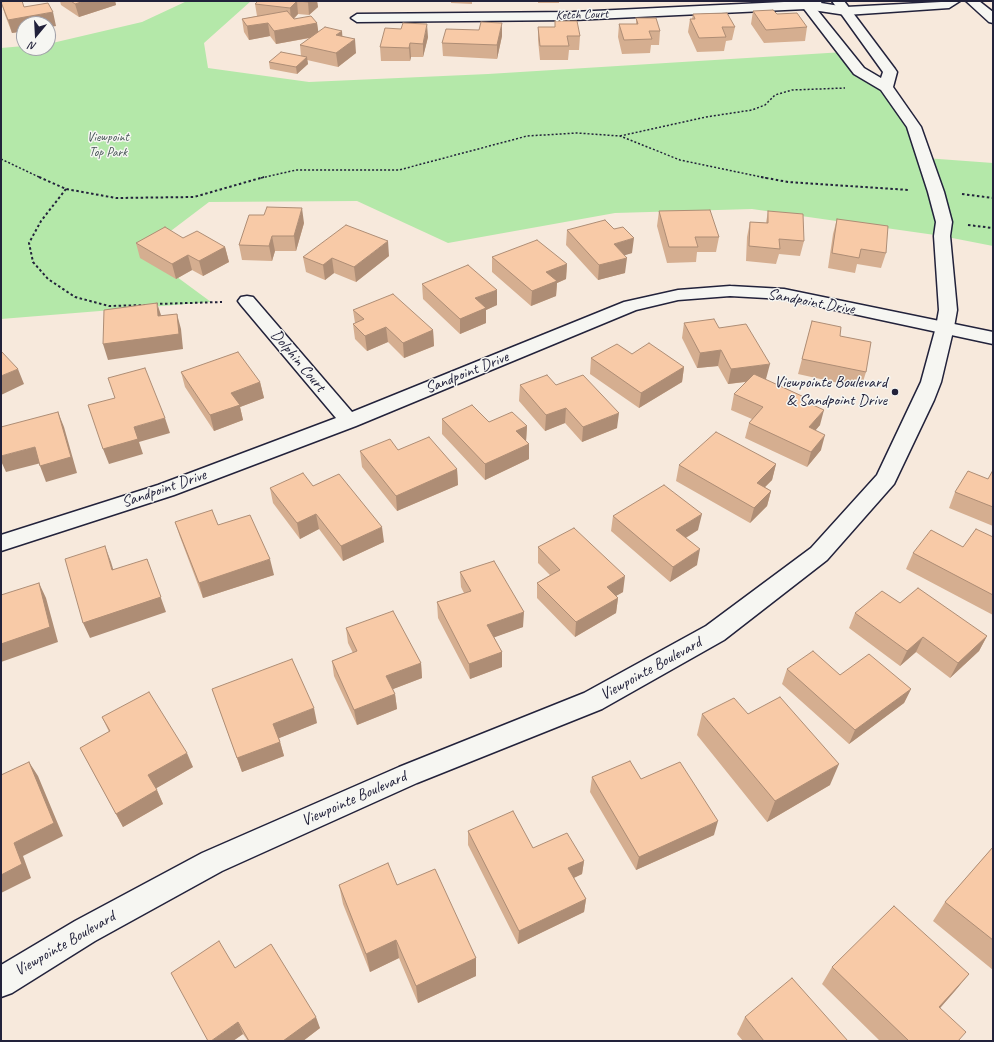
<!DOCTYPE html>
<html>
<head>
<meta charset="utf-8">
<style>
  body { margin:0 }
  #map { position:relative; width:994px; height:1042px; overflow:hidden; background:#f7e9dc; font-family:Caveat,sans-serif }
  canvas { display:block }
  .frame { position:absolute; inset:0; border:2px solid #22223b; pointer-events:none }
  .north { position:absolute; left:16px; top:16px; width:40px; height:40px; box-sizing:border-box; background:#f6f6f2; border:1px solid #a1a1a9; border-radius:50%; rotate:198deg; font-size:11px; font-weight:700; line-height:16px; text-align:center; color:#22223b }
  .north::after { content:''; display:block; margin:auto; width:14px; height:18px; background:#22223b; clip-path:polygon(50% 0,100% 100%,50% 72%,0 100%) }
</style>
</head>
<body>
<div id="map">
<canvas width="994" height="1042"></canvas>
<div class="frame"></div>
<div class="north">N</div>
</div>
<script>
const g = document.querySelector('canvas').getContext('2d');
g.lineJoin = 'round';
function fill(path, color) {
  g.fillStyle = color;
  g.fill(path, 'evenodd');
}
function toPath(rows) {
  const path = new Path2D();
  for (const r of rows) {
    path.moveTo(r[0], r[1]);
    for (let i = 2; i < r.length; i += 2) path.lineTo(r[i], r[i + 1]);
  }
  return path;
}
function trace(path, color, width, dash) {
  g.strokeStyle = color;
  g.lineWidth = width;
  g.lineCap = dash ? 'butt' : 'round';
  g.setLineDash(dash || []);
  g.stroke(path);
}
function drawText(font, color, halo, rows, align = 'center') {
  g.font = font + ' Caveat,sans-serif';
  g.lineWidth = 3;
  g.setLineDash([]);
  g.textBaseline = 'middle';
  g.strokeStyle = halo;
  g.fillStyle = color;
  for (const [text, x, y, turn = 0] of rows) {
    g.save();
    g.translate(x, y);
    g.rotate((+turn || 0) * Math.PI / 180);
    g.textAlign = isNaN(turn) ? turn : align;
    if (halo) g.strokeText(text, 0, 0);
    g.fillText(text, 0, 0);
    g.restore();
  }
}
fill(toPath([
  [187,1,251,1,204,43,208,68,309,82,488,74,844,52,886,87,925,158,993,163,993,246,942,236,752,209,615,213,448,243,357,201,209,202,143,252,211,302,1,319,1,48,24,46,24,48,48,48,48,44,142,22]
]), '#b4e8a9');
const minor = toPath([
  [805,1,822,1,821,3,846,7,960,1,949,8,846,15,806,9,573,20,357,22,351,18,357,14,573,12,805,1],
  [966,1,979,1,993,12,993,23,989,22,966,1],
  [730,286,784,289,993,332,993,344,784,299,730,296,678,300,636,310,356,426,174,495,1,551,1,535,158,485,336,418,241,305,238,301,241,297,247,296,253,297,352,412,624,302,678,290,730,286]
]);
const tertiary = toPath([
  [798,1,810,1,864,68,881,78,883,72,832,1,844,1,895,69,897,72,893,87,921,127,944,192,952,222,950,236,957,310,954,327,941,382,934,400,894,484,827,560,724,640,602,709,417,783,222,871,95,941,12,993,1,997,1,965,75,921,202,853,399,767,584,693,706,626,811,548,877,475,921,382,936,327,939,310,934,236,936,222,928,192,907,127,881,90,854,74,798,1]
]);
trace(minor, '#22223b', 3);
trace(tertiary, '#22223b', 3);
trace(toPath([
  [620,136,706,117,752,110,765,105,775,95,792,90,845,88],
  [1,159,41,178],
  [261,178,296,170,399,170,527,136,577,133,620,136,680,160,766,178]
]), '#22223b', 1.5, [2, 2]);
trace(toPath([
  [39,177,66,189,116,198,194,197,264,177],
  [761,177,788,182,909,190],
  [66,189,41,221,29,243,33,262,48,279,75,297,109,306,146,305],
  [962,194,993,198],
  [968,225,993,228],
  [155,304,222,302]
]), '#22223b', 2, [2.5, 2.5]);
fill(minor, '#f6f6f2');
fill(tertiary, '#f6f6f2');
fill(toPath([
  [60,1,115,1,116,5,79,17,61,5],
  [258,1,317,1,318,7,309,15,298,14,294,19,317,23,318,32,343,37,356,53,338,67,307,60,308,64,297,74,270,69,269,62,301,56,300,45,310,38,276,44,270,36,249,40,244,32,242,19,257,16,255,4],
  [451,1,472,1,472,4,451,3],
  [538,1,559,1,559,3,538,3],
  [1,2,24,7,56,26,48,27,48,24,24,24,24,31,12,33,5,15],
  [753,11,807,27,805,41,764,43,751,24],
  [693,14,735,27,732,40,726,41,724,51,697,52,688,32,690,19,692,19],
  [636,18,660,31,659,45,651,45,650,53,622,54,618,37,619,24,636,24],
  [555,21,580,36,579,50,569,50,568,60,540,60,538,40,538,27,555,27],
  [479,30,502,36,497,59,443,56,442,43],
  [428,37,423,57,411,57,410,61,381,61,380,47],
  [659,211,719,237,716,252,697,252,696,262,667,263,657,226],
  [768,211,804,241,800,256,779,254,776,264,746,261,747,237,750,222,766,223],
  [837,219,886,253,881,268,857,264,855,273,828,268,833,234],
  [304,223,296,251,275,251,272,261,242,260,239,245],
  [567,230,632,253,625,255,625,273,598,280,566,245],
  [183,238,225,247,229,262,203,276,192,270,176,279,140,258,136,243],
  [389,256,356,282,334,273,325,280,306,272,303,257],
  [492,257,567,264,566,279,557,283,556,296,531,306,492,272],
  [422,284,497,305,486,310,486,323,460,334,423,299],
  [353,310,433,330,434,346,404,358,388,342,367,351,355,339,353,324,355,323],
  [812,321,840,336,866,372,861,388,798,374],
  [684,323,719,328,766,379,765,379,804,397,803,400,820,425,815,430,821,450,807,467,745,438,749,423,752,419,731,410,734,394,746,382,728,384,718,366,697,368,682,338],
  [632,354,684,367,682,382,639,408,590,374,591,358],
  [181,372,260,382,264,398,240,407,243,420,214,431,185,387],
  [520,385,556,385,617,428,582,442,565,423,545,431,519,401],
  [442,419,489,422,527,426,526,441,529,444,529,459,485,480,442,434],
  [398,450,457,469,458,485,397,511,362,467,360,451],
  [776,464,772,480,765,487,771,491,767,506,750,523,676,481,679,465],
  [993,470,993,526,949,508,955,492,988,479],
  [313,486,384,542,343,561,319,529,300,539,273,503,270,488],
  [613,516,698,530,686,538,697,565,670,582,611,531],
  [175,522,218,525,274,575,203,598,180,537],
  [993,537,993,615,906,569,913,553,963,547],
  [538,547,623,592,616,596,618,598,616,613,575,637,537,598,537,583,550,575,538,563],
  [460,572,523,627,494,637,502,652,502,667,470,679,438,618,437,602,464,593,461,587],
  [900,603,987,636,979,651,950,678,916,652,900,666,849,628,855,613],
  [346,628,421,663,422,678,393,689,395,694,397,709,357,725,334,676,332,661,353,653,348,643],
  [787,669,840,675,911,689,904,703,849,744,782,684],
  [212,689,317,723,279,738,284,756,242,772],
  [702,714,748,714,830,785,767,822,697,735],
  [102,717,193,767,156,788,163,804,123,827,80,748,109,732],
  [592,777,641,779,714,835,636,870,590,792],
  [468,831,584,861,582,874,574,878,586,899,584,912,518,944,468,845],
  [993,847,993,970,933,921,945,902],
  [339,885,397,885,476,958,476,976,418,1003,399,958,370,972,343,904],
  [832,967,969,974,940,1008,958,1041,880,1041,822,984],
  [235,968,320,1028,303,1041,248,1041,243,1034,233,1041],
  [745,1017,848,1041,743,1041,737,1034]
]), '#d5ae90');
fill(toPath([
  [84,1,115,1,116,5,79,17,75,4],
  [297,1,298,14,291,21,290,8],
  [309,1,317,1,318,7,309,15,308,2],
  [53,12,56,26,48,27,48,24,24,24,24,31,12,33,8,20],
  [268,23,270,36,249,40,247,26],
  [317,23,319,36,276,44,274,31],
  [502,23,502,36,497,59,497,45],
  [427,24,428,37,423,57,423,44],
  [342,31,343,45,336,35],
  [355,39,356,53,338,67,336,53],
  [410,43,411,57,410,61,409,48],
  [307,57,308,64,297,74,296,67],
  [302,208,304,223,296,251,294,236],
  [272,236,275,251,272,261,269,246],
  [634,238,632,253,612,259,614,244],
  [388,241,389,256,356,282,354,267],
  [225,247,229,262,203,276,199,261],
  [188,255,192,270,176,279,172,264],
  [332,258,334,273,325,280,323,265],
  [627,258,625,273,598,280,599,265],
  [567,264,566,279,557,283,556,296,531,306,532,291,546,272],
  [497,290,497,305,486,310,486,323,460,334,460,319,475,298],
  [157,303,162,318,158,316],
  [177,314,181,329,183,349,108,360,103,344],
  [386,327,388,342,367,351,365,336],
  [433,330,434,346,404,358,403,343],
  [721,350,718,366,697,368,700,353],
  [770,364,766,379,728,384,731,369],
  [684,367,682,382,639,408,641,393],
  [18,369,24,384,1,395,1,376],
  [260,382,264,398,240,407,243,420,214,431,210,415,231,393],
  [566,408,565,423,545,431,546,415],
  [824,410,820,425,805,443,809,427],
  [58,412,64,427,77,473,46,482,40,466],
  [619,413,617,428,582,442,583,427],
  [165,418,170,433,139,442,143,454,109,464,103,449,134,427],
  [527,426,526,442,516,431],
  [825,435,821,450,807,467,811,452],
  [529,444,529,459,485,480,485,464],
  [35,447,41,463,6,472,1,461,1,456],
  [776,464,772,480,753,499,757,483],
  [457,469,458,485,397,511,396,496],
  [771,491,767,506,750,523,754,508],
  [316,514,319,529,300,539,297,523],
  [702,514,698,530,674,545,676,530],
  [382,527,384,542,343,561,341,546],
  [105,546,111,562,118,585,112,570],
  [700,549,697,565,670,582,673,567],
  [147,559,166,612,90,638,83,623],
  [270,559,274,575,203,598,199,583],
  [625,576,623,592,605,602,607,587],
  [39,583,46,598,58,642,1,662,1,644],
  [618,598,616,613,575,637,576,622],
  [524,612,523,627,487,640,487,625],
  [987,636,979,651,950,678,958,663],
  [923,637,916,652,900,666,907,651],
  [502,652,502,667,470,679,469,664],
  [421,663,422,678,388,691,386,676],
  [911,689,904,703,849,744,855,730],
  [395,694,397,709,357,725,354,710],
  [314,708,317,723,277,739,273,724],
  [280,742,284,756,242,772,237,758],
  [187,753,193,767,155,789,148,775],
  [29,762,38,776,63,836,23,856,31,878,1,893,1,875,14,843],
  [839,764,830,785,767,822,775,801],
  [157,790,163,804,123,827,116,814],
  [718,821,714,835,636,870,639,857],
  [584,861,582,874,567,881,568,868],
  [586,899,584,912,518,944,519,931],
  [396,940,399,958,370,972,366,954],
  [476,958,476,976,418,1003,416,986],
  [969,974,955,991,926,1024,939,1007],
  [316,1017,320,1028,303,1041,283,1041],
  [238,1022,243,1034,233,1041,211,1041]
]), '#ae8d75');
const building = toPath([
  [7,1,22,1,24,7,48,3,53,12,8,20,1,2,7,1],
  [71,1,84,1,75,4,71,1],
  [258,1,297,1,290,8,255,4,258,1],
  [298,1,309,1,308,2,298,1],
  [773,10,777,14,797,13,807,27,766,30,753,11,773,10],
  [287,11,294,19,311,16,317,23,274,31,268,23,247,26,242,19,287,11],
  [727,13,735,27,722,27,726,37,699,38,690,19,695,19,693,14,727,13],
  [636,18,656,18,660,31,649,31,652,39,624,40,619,24,638,24,636,18],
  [555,21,577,21,580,36,567,36,569,46,540,46,538,27,555,27,555,21],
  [481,22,502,23,497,45,442,43,446,29,479,30,481,22],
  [403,23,427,24,423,44,410,43,409,48,380,47,385,28,401,29,403,23],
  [325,27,342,31,336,35,355,39,336,53,300,45,325,27],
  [281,52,307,57,296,67,269,62,281,52],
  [267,207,302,208,294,236,272,236,269,246,239,245,249,215,264,215,267,207],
  [710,210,719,237,695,237,698,247,669,247,659,211,710,210],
  [768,211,803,214,804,241,779,239,780,249,749,246,750,222,768,223,768,211],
  [837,219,888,226,886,253,861,249,859,258,832,253,837,219],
  [605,220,614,229,623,227,634,238,614,244,627,258,599,265,567,230,605,220],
  [346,225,388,241,354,267,332,258,323,265,303,257,346,225],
  [165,227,183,238,197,231,225,247,199,261,188,255,172,264,136,243,165,227],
  [537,240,567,264,546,272,557,281,532,291,492,257,537,240],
  [468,265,497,290,475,298,486,308,460,319,422,284,468,265],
  [393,294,433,330,403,343,386,327,365,336,353,324,364,319,353,310,393,294],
  [157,303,158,316,177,314,179,334,103,344,104,310,157,303],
  [714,319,719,328,746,324,770,364,731,369,721,350,700,353,684,323,714,319],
  [812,321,841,327,840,336,871,342,866,372,802,359,812,321],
  [649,343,684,367,641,393,591,358,617,344,632,354,649,343],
  [1,351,18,369,1,376,1,351],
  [238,352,260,382,231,393,240,405,210,415,181,372,238,352],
  [145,368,165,418,134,427,138,439,103,449,88,405,115,398,108,378,145,368],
  [754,374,804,397,802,400,824,410,809,427,825,435,811,452,749,423,763,407,734,394,754,374],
  [547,375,556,385,583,375,619,413,583,427,566,408,546,415,520,385,547,375],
  [472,405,489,422,512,412,527,426,516,431,529,444,485,464,442,419,472,405],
  [58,412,71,457,40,466,35,447,1,456,1,427,58,412],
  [716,432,776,464,757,483,771,491,754,508,679,465,716,432],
  [429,437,457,469,396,496,360,451,390,439,398,450,429,437],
  [993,470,993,507,955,492,968,471,988,479,993,470],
  [303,473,313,486,339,474,382,527,341,546,316,514,297,523,270,488,303,473],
  [664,485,702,514,676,530,700,549,673,567,613,516,664,485],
  [212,510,218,525,250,515,270,559,199,583,175,522,212,510],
  [574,528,625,576,607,587,618,598,576,622,537,583,560,570,538,547,574,528],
  [976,529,993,537,993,595,913,553,931,530,963,547,976,529],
  [105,546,112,570,147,559,161,597,83,623,65,559,105,546],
  [494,561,524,612,487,625,502,652,469,664,437,602,471,591,460,572,494,561],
  [39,583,50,627,1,644,1,595,39,583],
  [918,588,987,636,958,663,923,637,907,651,855,613,882,591,900,603,918,588],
  [393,611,421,663,386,676,395,694,354,710,332,661,357,651,346,628,393,611],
  [813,651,840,675,869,654,911,689,855,730,787,669,813,651],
  [292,659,314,708,273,724,280,742,237,758,212,689,292,659],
  [149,692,187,753,148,775,157,790,116,814,80,748,110,731,102,717,149,692],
  [780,697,839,764,775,801,702,714,734,698,748,714,780,697],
  [630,761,641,779,680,762,718,821,639,857,592,777,630,761],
  [29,762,54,823,14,843,22,864,1,875,1,775,29,762],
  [513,811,533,848,567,833,584,861,568,868,586,899,519,931,468,831,513,811],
  [993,847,993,940,945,902,993,847],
  [388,863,397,885,435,869,476,958,416,986,396,940,366,954,339,885,388,863],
  [894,906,969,974,939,1007,966,1032,958,1041,909,1041,832,967,894,906],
  [219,941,235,968,271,944,316,1017,283,1041,249,1041,238,1022,211,1041,208,1041,171,973,219,941],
  [792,978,848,1041,764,1041,745,1017,792,978]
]);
fill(building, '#f8caa7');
trace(building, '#ae8d75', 1);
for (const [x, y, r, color] of [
  [895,392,4,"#22223b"]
]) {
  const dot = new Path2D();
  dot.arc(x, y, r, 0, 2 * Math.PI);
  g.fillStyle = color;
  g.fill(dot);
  trace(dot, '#f6f6f2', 1.5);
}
drawText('13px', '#22223b', '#f6f6f2', [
  ["Ketch Court",582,15,-2]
]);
drawText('13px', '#465456', '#f6f6f2', [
  ["Viewpoint",108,138],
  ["Top Park",108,153]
]);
drawText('16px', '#22223b', '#f6f6f2', [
  ["Sandpoint Drive",811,302,10],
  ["Dolphin Court",298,361,50],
  ["Sandpoint Drive",467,373,-22],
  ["Sandpoint Drive",164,489,-19],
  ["Viewpointe Boulevard",651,669,-29],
  ["Viewpointe Boulevard",354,799,-24],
  ["Viewpointe Boulevard",65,944,-30]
]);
drawText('16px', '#22223b', '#f6f6f2', [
  ["Viewpointe Boulevard",887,383],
  ["& Sandpoint Drive",887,401]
], 'right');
</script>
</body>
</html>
